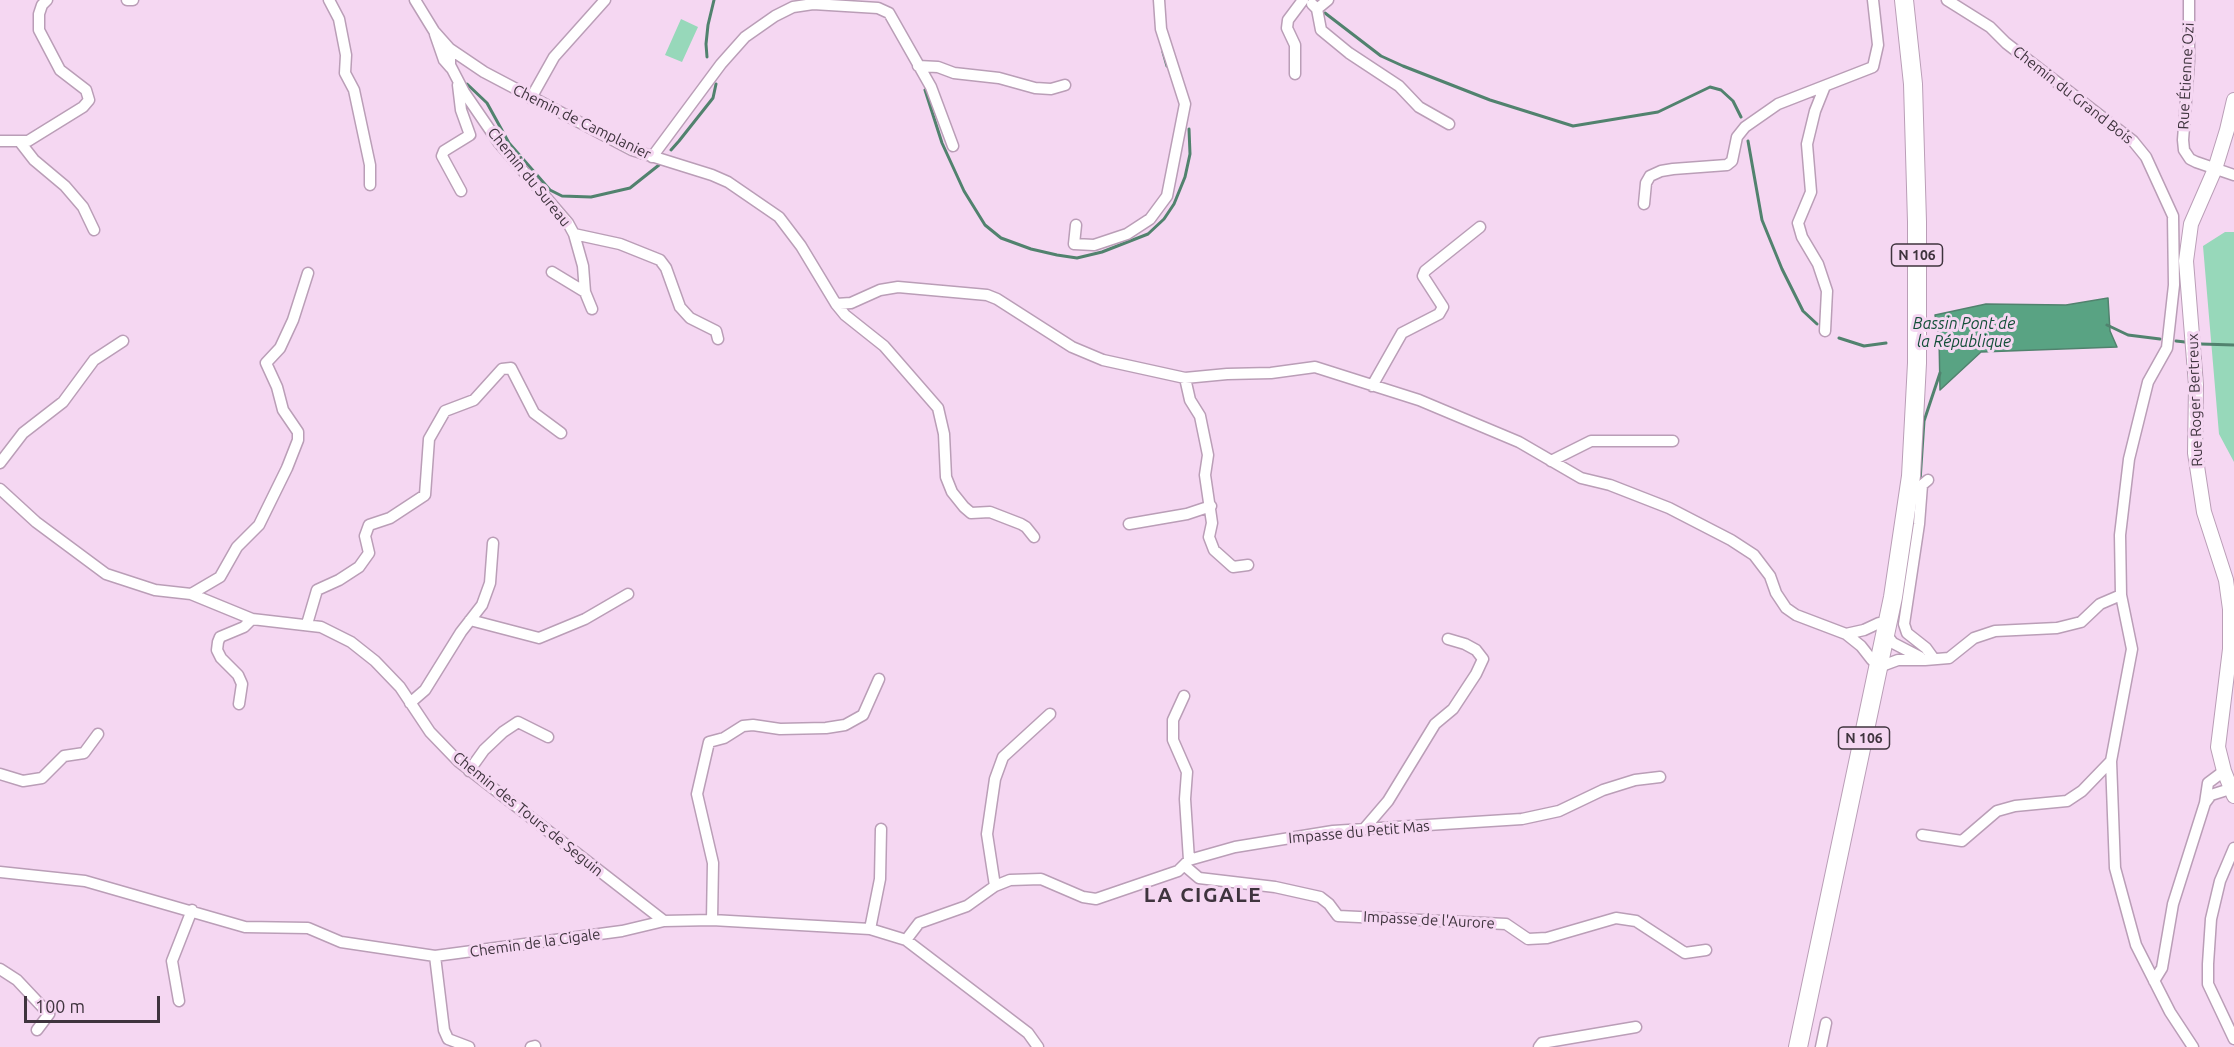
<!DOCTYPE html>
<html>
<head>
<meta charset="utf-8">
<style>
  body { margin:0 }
  #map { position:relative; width:2234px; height:1047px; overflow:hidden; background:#f5d7f2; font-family:Ubuntu,sans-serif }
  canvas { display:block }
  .scale { position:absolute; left:24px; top:996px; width:136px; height:27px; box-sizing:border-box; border:3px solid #3f343e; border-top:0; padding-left:8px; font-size:18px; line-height:21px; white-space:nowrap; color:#3f343e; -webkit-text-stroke:4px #f5d7f2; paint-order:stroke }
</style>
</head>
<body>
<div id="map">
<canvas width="2234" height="1047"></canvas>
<div class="scale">100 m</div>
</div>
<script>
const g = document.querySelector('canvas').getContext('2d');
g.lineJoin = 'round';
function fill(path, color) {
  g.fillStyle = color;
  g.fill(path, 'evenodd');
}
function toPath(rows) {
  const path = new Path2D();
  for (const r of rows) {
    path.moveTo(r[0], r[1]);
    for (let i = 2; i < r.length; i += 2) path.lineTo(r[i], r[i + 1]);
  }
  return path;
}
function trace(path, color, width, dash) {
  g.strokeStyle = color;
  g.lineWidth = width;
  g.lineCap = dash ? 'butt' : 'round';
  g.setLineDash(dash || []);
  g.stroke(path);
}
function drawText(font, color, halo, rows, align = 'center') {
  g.font = font + ' Ubuntu,sans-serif';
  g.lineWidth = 6;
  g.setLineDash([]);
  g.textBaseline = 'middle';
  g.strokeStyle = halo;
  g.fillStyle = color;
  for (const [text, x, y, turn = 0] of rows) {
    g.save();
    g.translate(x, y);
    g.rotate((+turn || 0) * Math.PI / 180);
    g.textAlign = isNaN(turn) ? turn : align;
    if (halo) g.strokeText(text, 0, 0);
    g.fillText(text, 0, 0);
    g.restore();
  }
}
fill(toPath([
  [681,19,698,27,682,62,665,55],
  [2225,232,2234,232,2234,462,2219,434,2203,246]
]), '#97d8ba');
const water = toPath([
  [2108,298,2110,331,2117,347,1981,352,1940,390,1939,336,1935,315,1986,304,2066,305,2108,298]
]);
fill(water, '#59a383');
trace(water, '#51826e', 1.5);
trace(toPath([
  [1325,13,1381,56,1403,66,1490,100,1573,126,1658,112,1710,87,1721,90,1733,101,1741,117],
  [1163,52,1167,66],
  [707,57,706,44,708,25,714,0],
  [467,84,487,103,509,143,550,190,562,196,591,197,630,188,659,165],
  [925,90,942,143,964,191,985,225,1001,238,1031,249,1057,255,1077,258,1102,252,1148,234,1164,219,1174,204,1185,177,1190,154,1189,129],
  [1748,141,1762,220,1782,269,1803,311,1817,324],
  [671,150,679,141,713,98,716,84],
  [2107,325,2128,335,2160,339],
  [1839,338,1864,346,1886,343],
  [2176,341,2185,342],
  [2201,344,2234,345],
  [1920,481,1924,421,1940,373]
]), '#51826e', 3);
const minor = toPath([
  [127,0,133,0],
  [329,0,339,19,346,55,345,73,354,90,370,165,370,185],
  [415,0,434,31,450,49,484,72,632,150,712,175,728,182,779,217,801,246,836,304,851,303,880,290,898,287,987,295,997,299,1072,347,1103,360,1185,378,1227,374,1271,373,1315,367,1419,400,1519,442,1581,478,1610,485,1669,508,1731,540,1754,555,1770,576,1776,593,1786,608,1796,615,1846,634,1861,646,1872,660],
  [1947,0,1990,27,2006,43,2133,141,2146,157,2173,216,2174,285,2167,348,2148,382,2129,459,2120,535,2121,595,2132,649,2111,761,2115,868,2136,945,2170,1012,2193,1047],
  [2189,0,2189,61,2183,140,2184,150,2190,159,2196,162,2234,175],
  [1312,4,1317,9,1328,0],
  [1317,9,1321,30,1349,53,1399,86,1419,107,1449,124],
  [435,34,444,60,451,68],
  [450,49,450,65,464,92,499,143,568,223,574,234,583,266,585,292,592,309],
  [918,66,938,67,954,73,999,78,1035,88,1051,89,1065,85],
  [1295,74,1295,45,1287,28,1288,20,1303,0],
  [458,85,461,110,470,135,444,151,442,156,461,191],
  [1825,86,1815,111,1807,144,1811,192,1798,223,1802,237,1818,264,1827,291,1825,331],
  [531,98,554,57,605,0],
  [0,141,28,141,83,107,89,100,86,90,60,70,39,30,39,14,42,5,47,0],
  [20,142,34,160,65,186,83,207,94,230],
  [652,157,721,64,745,37,775,16,793,7,813,4,878,8,889,13,931,87,953,146],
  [1644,204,1646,183,1650,176,1661,171,1673,169,1727,165,1732,161,1737,137,1745,127,1778,104,1873,67,1878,45,1873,0],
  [1076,225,1074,244,1094,245,1127,234,1150,219,1167,196,1185,104,1161,29,1159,0],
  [574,234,620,244,660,260,666,268,680,307,690,318,716,331,718,339],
  [552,272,585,292],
  [836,304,845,315,884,346,938,408,944,434,946,477,952,492,964,507,971,513,990,512,1021,524,1026,527,1034,537],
  [1185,378,1190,400,1200,416,1208,455,1205,475,1212,523,1209,537,1214,550,1233,567,1248,565],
  [1372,386,1402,333,1439,314,1443,307,1423,276,1425,271,1480,227],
  [1551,461,1591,441,1673,441],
  [0,463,23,433,63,402,94,360,123,341],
  [1928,480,1922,485,1919,524,1904,624,1907,633,1926,648,1934,659],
  [0,489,36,522,106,574,155,590,191,594,252,619,321,627,351,642,375,661,400,687,430,732,458,761,664,921],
  [1129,524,1187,514,1211,506],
  [191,594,220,577,237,547,259,525,287,468,298,440,298,432,283,410,277,387,266,363,280,348,293,320,308,273],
  [470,620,539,638,585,619,628,594],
  [307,624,317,590,339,580,359,567,369,553,365,536,369,525,390,518,425,495,429,439,445,411,474,400,502,369,511,368,534,413,561,433],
  [1846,634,1864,630,1879,623],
  [1886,634,1893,643,1920,657],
  [1879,667,1898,660,1925,660,1949,658,1974,638,1995,631,2057,628,2081,622,2100,604,2121,595],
  [1184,696,1173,720,1173,740,1187,772,1185,799,1189,860],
  [410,703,425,690,461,632,482,605,490,583,493,543],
  [239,704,242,684,238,675,221,658,217,650,218,642,220,637,244,627,252,619],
  [469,771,484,750,503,732,518,722,548,737],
  [0,774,23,781,42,778,64,756,84,753,98,734],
  [2205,803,2211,795,2230,789],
  [1364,829,1388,801,1435,724,1453,709,1476,674,1483,659,1476,650,1465,644,1448,639],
  [1922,835,1962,841,1997,811,2015,806,2067,801,2082,791,2111,761],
  [2234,848,2220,881,2211,919,2208,964,2208,984,2234,1039],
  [1185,866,1199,878,1275,887,1320,897,1329,904,1338,916,1506,924,1528,939,1547,938,1616,918,1636,921,1685,953,1706,950],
  [0,872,85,881,245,927,308,928,341,942,435,956,622,931,664,921,712,920,870,929,906,940,1028,1033,1038,1047],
  [995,886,987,834,995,779,1003,757,1050,714],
  [712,920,713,863,697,794,709,742,724,738,743,726,753,725,780,729,826,728,845,725,863,715,879,679],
  [870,929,880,879,881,829],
  [906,940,919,923,967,906,995,886,1010,880,1041,879,1083,897,1096,899,1178,871,1189,860,1235,847,1333,831,1522,819,1559,811,1603,790,1635,780,1660,777],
  [435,956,444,1030,448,1039,469,1047],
  [0,969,17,980,49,1014,37,1030],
  [2154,981,2162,968,2173,904,2205,803,2208,783,2224,771],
  [179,1001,172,961,192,910],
  [531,1047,535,1046],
  [1539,1047,1542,1043,1636,1027],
  [1821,1047,1826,1023]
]);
const tertiary = toPath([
  [2234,100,2227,130,2215,169,2191,224,2186,261,2196,385,2195,453,2204,512,2226,580,2230,609,2230,649,2218,747,2224,771,2234,796]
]);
const primary = toPath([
  [1798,1047,1893,597,1911,476,1917,363,1917,222,1913,84,1904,0]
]);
trace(minor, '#ba9eb7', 13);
trace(tertiary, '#ba9eb7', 16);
trace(primary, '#ba9eb7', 20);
trace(minor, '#fff', 10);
trace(tertiary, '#fff', 14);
trace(primary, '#fff', 18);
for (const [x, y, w] of [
  [1917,255,51],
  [1864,738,51]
]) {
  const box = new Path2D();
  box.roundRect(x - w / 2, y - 11, w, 22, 4.5);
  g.fillStyle = '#f5d7f2';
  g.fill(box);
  trace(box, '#3f343e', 1.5);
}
drawText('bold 14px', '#3f343e', null, [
  ["N 106",1917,255],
  ["N 106",1864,738]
]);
drawText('15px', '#3f343e', '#f5d7f2', [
  ["Rue Étienne Ozi",2186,76,-87],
  ["Chemin du Grand Bois",2073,95,38],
  ["Chemin de Camplanier",582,122,26],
  ["Chemin du Sureau",529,177,51],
  ["Rue Roger Bertreux",2195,400,-92],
  ["Chemin des Tours de Seguin",528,814,39],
  ["Impasse du Petit Mas",1359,832,-5],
  ["Impasse de l'Aurore",1429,920,3],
  ["Chemin de la Cigale",535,943,-8]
]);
drawText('italic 16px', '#144f39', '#f5d7f2', [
  ["Bassin Pont de",1964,324],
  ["la République",1964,342]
]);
g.letterSpacing = '1.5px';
drawText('bold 21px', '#3f343e', '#f5d7f2', [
  ["LA CIGALE",1203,895]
]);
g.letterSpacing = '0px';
</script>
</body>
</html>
